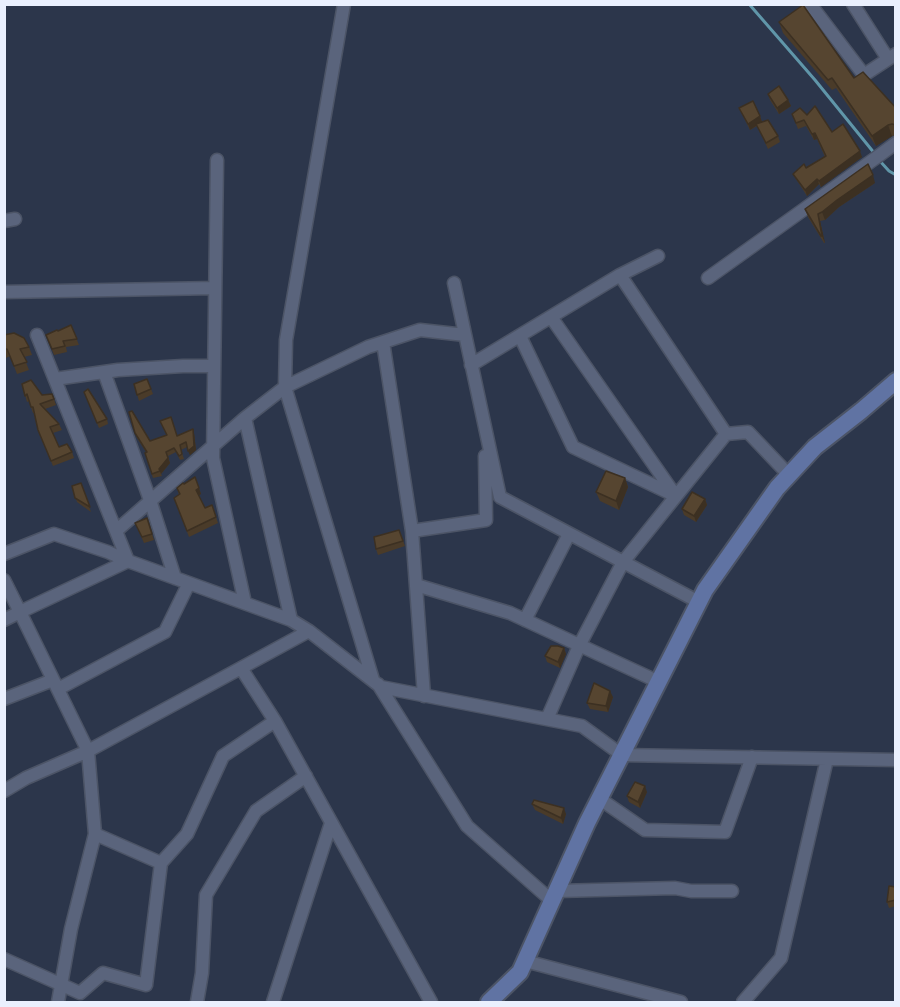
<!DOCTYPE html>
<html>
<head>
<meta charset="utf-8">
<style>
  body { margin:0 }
  #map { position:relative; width:900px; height:1007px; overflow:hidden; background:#2c364b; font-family:Helvetica,sans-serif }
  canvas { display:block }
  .frame { position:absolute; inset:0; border:6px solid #eaf0fe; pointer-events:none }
</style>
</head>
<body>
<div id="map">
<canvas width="900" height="1007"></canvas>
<div class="frame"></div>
</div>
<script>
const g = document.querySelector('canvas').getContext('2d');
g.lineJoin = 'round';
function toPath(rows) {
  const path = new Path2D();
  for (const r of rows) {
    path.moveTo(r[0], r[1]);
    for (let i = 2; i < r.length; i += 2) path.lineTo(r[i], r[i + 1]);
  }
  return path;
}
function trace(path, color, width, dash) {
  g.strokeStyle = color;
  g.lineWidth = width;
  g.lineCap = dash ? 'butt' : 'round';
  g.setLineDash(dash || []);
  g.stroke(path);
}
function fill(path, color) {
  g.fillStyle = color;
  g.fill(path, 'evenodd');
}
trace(toPath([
  [749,4,815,80,875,154],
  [879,160,889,171,896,175]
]), '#6096a9', 3);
const street = toPath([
  [810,4,864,75,896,54],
  [853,4,888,59],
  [217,160,213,458,245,603],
  [4,221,15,219],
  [620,275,658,256],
  [708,278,877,157,896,143],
  [454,283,500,497,699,602],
  [4,292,215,288],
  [551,317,675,495],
  [37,335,128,561],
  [520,336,573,447,676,496],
  [383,342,412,531,424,696],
  [471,365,620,275,726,434,748,432,789,475],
  [104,372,150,500,175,578],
  [55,379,118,370,183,366,214,366],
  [116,531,245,418],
  [412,531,486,520,485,456],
  [4,554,54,534,108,552,128,561,291,620,309,631,381,687,582,726,622,755,896,760],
  [4,580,20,612,4,620],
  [416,585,510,613,659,682],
  [291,620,245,418,285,387,286,340,344,4],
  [525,620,569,534],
  [241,668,275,721,223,756,187,834,161,863,95,834,88,751,241,668,309,631],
  [373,680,285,387,368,347,420,330,465,335],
  [378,684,467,826,552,901],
  [58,689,165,632,189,583],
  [4,699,53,680],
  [547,719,579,646,623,562,726,434],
  [275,721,431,1002],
  [4,791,26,778,88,751,20,612,128,561],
  [600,799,645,830,725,832,752,757],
  [557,891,675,888,691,891,732,891],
  [4,959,80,993,103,973,146,985,161,863],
  [525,961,681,1002],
  [58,1002,71,929,95,834],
  [197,1002,202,973,206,895,256,811,306,776],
  [273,1002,331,823],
  [743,1002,781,958,827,759]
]);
const secondary = toPath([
  [489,1002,520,972,587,823,705,590,777,488,815,447,861,411,896,381]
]);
trace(street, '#4c5466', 15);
trace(secondary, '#4c5466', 20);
trace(street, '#5a647c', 12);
trace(secondary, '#6073a3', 16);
fill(toPath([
  [779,22,896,108,896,135,892,136,876,146,836,88,832,90,783,33],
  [768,94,788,100,791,106,779,114,770,100],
  [739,108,760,116,762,122,778,136,780,142,768,149,757,126,750,130],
  [792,114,807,115,832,132,862,157,821,187,819,184,807,196,796,179,793,174,825,157,817,139,814,140,806,126,798,129],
  [875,183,839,207,825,220,820,221,825,243,824,243,808,217,805,209],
  [71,325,79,345,66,347,67,352,54,355,46,335,58,331],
  [4,335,29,347,32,355,24,357,29,370,17,374,10,356,4,359],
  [147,379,153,394,139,401,134,384],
  [22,384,42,395,54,399,56,405,45,409,59,424,62,430,53,433,59,447,72,452,74,458,53,466,38,430,35,413,33,413,29,401,27,402],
  [84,392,107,419,108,424,99,428],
  [129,412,150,441,167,435,160,421,177,436,193,429,194,433,196,450,190,455,187,447,181,450,184,459,180,460,176,452,168,456,170,463,161,474,162,476,153,478,145,453,146,452,137,438],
  [195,477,201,494,198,495,205,508,212,505,218,523,189,537,174,498,179,495,177,488],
  [625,478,628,487,619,510,600,501,596,492],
  [81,483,91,512,77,502,72,486],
  [705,499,707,505,696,522,684,515,682,509],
  [147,518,154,540,144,543,135,523],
  [399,530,405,546,378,555,376,549],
  [564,648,566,654,560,668,547,662,545,656],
  [613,697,608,712,590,709,587,703],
  [647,792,640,808,629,802,627,796],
  [532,804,566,814,563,824,535,810],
  [896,887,896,906,889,908,887,902]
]), '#4a3b29');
fill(toPath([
  [788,100,791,106,779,114,777,108],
  [760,116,762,122,750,130,748,124],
  [888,125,892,136,876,146,872,136],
  [815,133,817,139,814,140,812,134],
  [860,151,862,157,821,187,819,181],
  [873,175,875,183,839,207,825,220,822,212,837,200],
  [817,179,819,184,807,196,805,190],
  [818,214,820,221,825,243,822,236],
  [193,429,194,433,196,450,190,455,188,451],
  [168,458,170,463,161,474,159,469],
  [625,478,628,487,619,510,616,501],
  [199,488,201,494,198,496,196,490],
  [705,499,707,505,696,522,694,516],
  [564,648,566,654,560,668,558,662],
  [610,691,613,697,608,712,606,706],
  [645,786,647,792,640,808,638,802],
  [564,808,566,814,563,824,561,818]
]), '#3c3022');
const building = toPath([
  [803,5,854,78,863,72,896,108,896,125,892,124,888,125,872,136,832,78,828,80,779,22,803,5],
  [779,86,788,100,777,108,768,94,779,86],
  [753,101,760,116,748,124,739,108,753,101],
  [815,106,832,132,843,124,860,151,819,181,817,179,805,190,793,174,804,164,806,168,826,156,815,133,812,134,804,120,796,123,792,114,800,108,807,115,815,106],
  [768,120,778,136,766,143,756,124,768,120],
  [868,164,873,175,837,200,822,212,818,214,822,236,821,236,805,209,868,164],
  [71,325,77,339,63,341,65,346,52,349,46,335,57,330,58,331,71,325],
  [14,333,24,338,29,347,20,349,27,362,14,366,7,349,4,350,4,335,14,333],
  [147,379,151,389,137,395,134,384,147,379],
  [31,380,42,395,52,394,54,399,40,404,59,424,50,427,59,447,67,444,72,452,51,461,38,430,33,407,31,407,27,394,25,396,22,384,31,380],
  [88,389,107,419,97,423,84,392,88,389],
  [132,411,150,441,167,435,160,421,171,417,177,436,193,429,194,446,188,451,186,442,180,445,182,454,179,456,174,448,166,452,168,458,159,469,160,471,152,474,145,453,147,452,135,433,129,412,132,411],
  [606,471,625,478,616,501,596,492,606,471],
  [195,477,199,488,196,490,205,508,212,505,216,517,187,531,174,498,180,494,177,488,183,483,184,484,195,477],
  [81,483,90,507,75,498,72,486,81,483],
  [692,492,705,499,694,516,682,509,692,492],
  [147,518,152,534,142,537,135,523,147,518],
  [399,530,403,541,376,549,374,537,399,530],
  [551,646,558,646,564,648,558,662,545,656,551,646],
  [594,683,610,691,606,706,587,703,594,683],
  [635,782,645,786,638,802,627,796,635,782],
  [534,800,564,808,561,818,532,804,534,800],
  [889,886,896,887,896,900,887,902,889,886]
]);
fill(building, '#564530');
trace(building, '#3c3022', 1.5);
</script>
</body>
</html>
